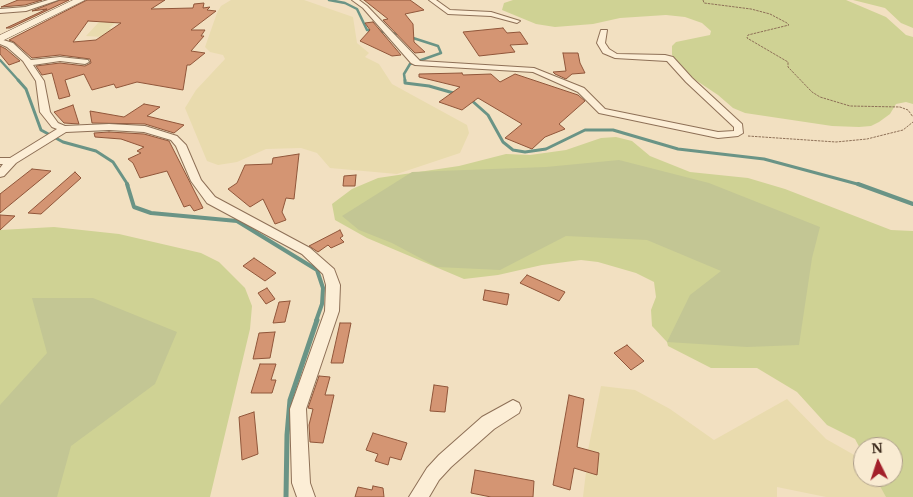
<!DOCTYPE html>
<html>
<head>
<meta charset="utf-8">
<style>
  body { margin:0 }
  #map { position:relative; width:913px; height:497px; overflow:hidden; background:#f2e0c1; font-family:Merriweather,serif }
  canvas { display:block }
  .north { position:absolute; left:853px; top:437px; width:50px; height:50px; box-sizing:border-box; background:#f9ebd2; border:1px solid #ad9e89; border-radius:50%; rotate:356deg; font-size:14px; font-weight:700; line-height:20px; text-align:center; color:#3c2a1c }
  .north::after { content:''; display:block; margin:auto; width:18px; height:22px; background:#a3202a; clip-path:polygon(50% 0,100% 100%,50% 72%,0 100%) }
</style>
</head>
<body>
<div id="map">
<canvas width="913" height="497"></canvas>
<div class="north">N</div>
</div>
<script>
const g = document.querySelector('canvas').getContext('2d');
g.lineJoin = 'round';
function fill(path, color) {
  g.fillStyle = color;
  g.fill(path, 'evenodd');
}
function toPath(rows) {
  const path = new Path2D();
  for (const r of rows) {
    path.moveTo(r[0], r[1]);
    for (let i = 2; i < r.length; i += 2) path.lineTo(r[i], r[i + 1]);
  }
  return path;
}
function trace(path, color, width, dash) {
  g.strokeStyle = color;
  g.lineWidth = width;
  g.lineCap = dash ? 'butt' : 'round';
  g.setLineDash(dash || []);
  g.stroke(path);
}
fill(toPath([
  [231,0,304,0,353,17,357,43,369,53,365,57,379,64,392,84,467,125,469,133,460,153,397,174,330,168,317,153,301,148,266,149,237,162,218,165,207,161,185,108,196,90,225,59,223,55,210,52,205,47,217,13,221,6],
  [114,13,116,22,109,28,116,29,103,37,86,36,98,23],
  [601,386,635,390,670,409,714,440,787,399,826,439,863,460,863,477,881,477,890,497,826,497,777,487,777,497,583,497,586,472,597,474,599,453,588,450]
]), '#e9dbae');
fill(toPath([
  [513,0,846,0,886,17,906,35,913,37,913,104,906,102,896,104,890,114,879,122,871,126,859,127,832,126,745,113,733,108,718,95,694,79,672,55,672,46,676,42,710,35,711,31,702,23,685,17,666,15,620,18,593,24,555,27,536,24,502,10,504,3],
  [853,0,913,0,913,28,901,23,885,8],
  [616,137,632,141,650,156,690,172,748,178,785,189,891,230,913,231,913,497,886,497,875,477,893,477,893,447,863,447,863,454,855,439,827,425,797,392,757,368,711,368,668,346,667,342,652,326,651,310,656,297,654,282,636,273,598,262,581,260,542,265,498,275,464,279,367,238,335,220,332,204,352,189,378,178,459,166,506,154,530,155,566,150,601,138],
  [54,227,119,234,201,253,219,262,245,288,252,306,250,329,210,497,0,497,0,230]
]), '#cfd294');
fill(toPath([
  [619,160,709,183,820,227,812,258,799,345,747,347,667,342,690,295,721,271,647,240,566,236,500,270,437,267,392,243,359,230,342,216,412,172,546,167],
  [32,298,93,298,177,332,155,384,71,446,57,497,0,497,0,405,47,353]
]), '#c3c694');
trace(toPath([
  [329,0,345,3,357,9,367,30,399,34],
  [0,60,19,81],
  [405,81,404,74,410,64,441,53,438,46,410,37]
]), '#6a9486', 2.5);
trace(toPath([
  [18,80,26,89,41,130,63,142,96,151,113,162,128,185],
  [405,80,405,83,429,86,457,94],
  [470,99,488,115,503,142,513,150,525,152,546,149,585,130,613,130,678,149,764,159,861,185]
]), '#6a9486', 3);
trace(toPath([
  [127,184,134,207,151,213,237,221,317,270,323,288,322,304,316,321],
  [858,184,913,204]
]), '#6a9486', 4);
trace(toPath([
  [286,497,287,435,290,400,317,320]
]), '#6a9486', 5);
const building = toPath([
  [18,0,42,0,25,5,1,7,18,0],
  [60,0,69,0,10,28,6,28,47,9,32,11,60,0],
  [87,0,165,0,151,9,193,8,194,4,204,3,203,8,210,7,207,10,216,11,191,30,205,30,201,36,204,36,191,51,205,53,190,65,187,65,183,90,137,82,116,88,114,84,92,90,84,74,65,80,70,96,59,99,52,73,42,75,36,66,60,63,85,66,91,63,90,59,60,55,32,58,14,42,9,40,87,0],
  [88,21,121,23,96,40,73,42,88,21],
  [364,0,410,0,424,10,405,14,413,24,414,42,425,52,415,53,383,20,388,19,364,0],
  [373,22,401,55,392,56,360,41,370,30,365,23,373,22],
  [503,28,507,33,520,32,528,44,510,45,515,52,479,56,463,32,503,28],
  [0,46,6,49,20,61,9,65,0,54,0,46],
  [563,53,578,53,580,63,585,73,572,74,566,79,555,74,553,72,566,71,563,53],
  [462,73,463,75,491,74,500,82,515,74,578,95,585,101,559,124,565,129,545,137,532,149,505,138,522,124,478,98,462,110,439,102,460,87,419,77,419,74,462,73],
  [144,104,160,107,147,116,184,125,174,133,145,124,92,123,90,111,124,117,144,104],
  [73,105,79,124,64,123,54,112,73,105],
  [109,132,144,134,169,141,203,208,194,211,190,205,184,207,167,171,140,178,133,163,128,159,141,153,137,151,144,147,121,139,95,137,94,133,109,132],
  [299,154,294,199,286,198,282,212,286,220,275,224,263,199,250,207,228,189,237,183,245,165,272,164,273,158,299,154],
  [32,169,51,171,0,213,0,194,32,169],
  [75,172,81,178,41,214,28,213,75,172],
  [356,175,355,186,343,186,344,176,356,175],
  [0,215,15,216,0,230,0,215],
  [340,230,343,236,340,238,344,242,331,248,328,245,318,252,309,246,340,230],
  [254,258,276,273,265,281,243,266,254,258],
  [527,275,565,292,559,301,520,283,527,275],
  [267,288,275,299,266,304,258,293,267,288],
  [485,290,509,294,507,305,483,300,485,290],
  [290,301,285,322,273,323,279,302,290,301],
  [340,323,351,323,343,363,331,363,340,323],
  [275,332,270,358,253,359,259,333,275,332],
  [627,345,644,361,631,370,614,353,627,345],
  [260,364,276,364,271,380,276,380,272,393,251,393,260,364],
  [319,376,330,377,325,395,334,395,323,443,310,442,309,425,313,409,308,408,319,376],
  [434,385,448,387,445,412,430,411,434,385],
  [569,395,584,399,577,447,599,453,597,475,574,468,570,490,553,485,569,395],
  [254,412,258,454,242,460,239,417,254,412],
  [373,433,407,443,401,460,390,457,388,465,375,461,378,454,366,450,373,433],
  [475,470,534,481,533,497,491,497,471,493,475,470],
  [373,486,383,488,384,497,355,497,358,487,372,490,373,486]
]);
fill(building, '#d49573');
trace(building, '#90563a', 1);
const street = toPath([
  [48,0,58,0,26,11,0,13,0,9,25,7,48,0],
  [352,0,359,0,367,6,420,61,534,68,584,88,605,109,718,132,734,131,734,127,686,82,667,61,615,58,603,53,597,43,601,30,607,30,605,43,609,49,617,54,665,55,673,57,692,78,742,124,743,133,738,136,718,138,599,113,578,92,533,72,415,65,411,63,363,8,352,0],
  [429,0,436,0,450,10,491,12,520,21,517,23,491,16,448,14,429,0],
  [0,39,13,43,31,60,60,57,88,60,89,62,85,64,60,61,33,65,44,81,50,112,58,123,65,126,109,124,145,126,177,136,186,145,201,180,215,197,310,248,334,269,340,285,339,311,306,409,310,483,315,497,297,497,292,483,290,409,325,311,326,285,323,274,302,254,207,203,191,181,176,146,171,140,144,132,109,130,66,132,16,163,4,176,0,177,0,168,3,164,0,164,0,158,10,158,57,129,52,127,40,112,36,81,23,61,7,47,0,44,0,39],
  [513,400,519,403,521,408,519,413,494,429,451,467,439,480,429,497,409,497,427,468,439,455,482,417,513,400]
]);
const secondary = toPath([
  [73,0,85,0,0,42,0,35,73,0]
]);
trace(street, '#8e7057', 2);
trace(secondary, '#70513a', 1);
trace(toPath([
  [703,0,704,3,751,9,770,14,787,23,789,25,748,35,747,38,788,62,788,67,812,92,820,97,850,106,900,107,908,110,913,117],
  [748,136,836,142,867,139,903,130,913,122]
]), '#8e7057', 1, [2.5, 1]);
fill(street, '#fceed6');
fill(secondary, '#fceed6');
</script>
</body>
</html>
